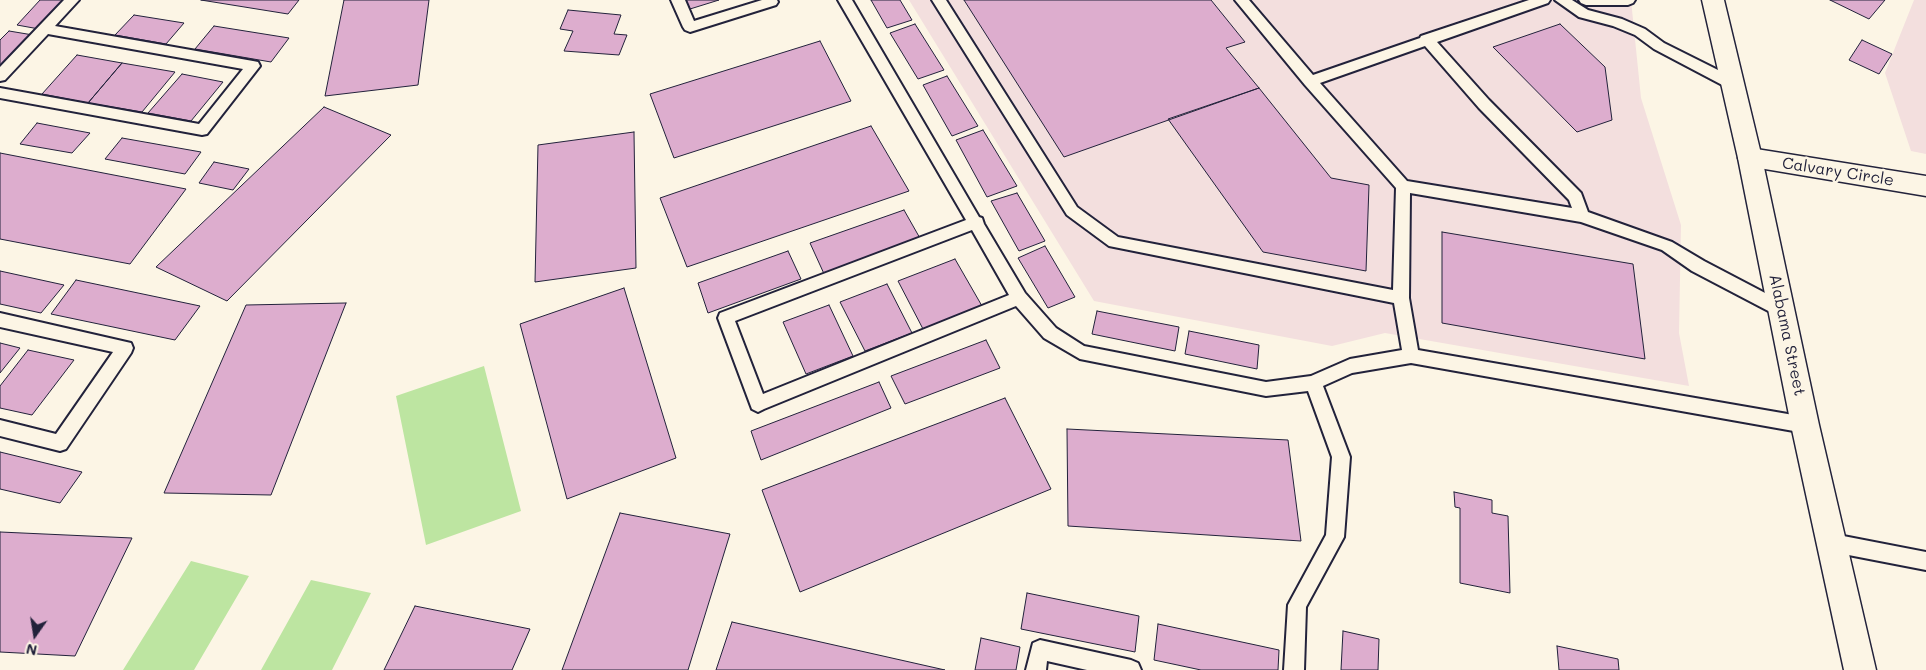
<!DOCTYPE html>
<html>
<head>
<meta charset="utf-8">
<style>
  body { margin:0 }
  #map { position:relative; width:1926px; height:670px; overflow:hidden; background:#fcf5e5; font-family:Mali,sans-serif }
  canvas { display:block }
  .north { position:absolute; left:10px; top:610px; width:50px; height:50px; -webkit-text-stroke:4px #fcf5e5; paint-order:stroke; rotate:193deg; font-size:14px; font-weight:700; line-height:20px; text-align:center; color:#22223b }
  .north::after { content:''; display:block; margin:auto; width:18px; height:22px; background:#22223b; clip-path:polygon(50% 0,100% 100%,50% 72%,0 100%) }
</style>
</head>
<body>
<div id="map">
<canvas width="1926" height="670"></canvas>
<div class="north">N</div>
</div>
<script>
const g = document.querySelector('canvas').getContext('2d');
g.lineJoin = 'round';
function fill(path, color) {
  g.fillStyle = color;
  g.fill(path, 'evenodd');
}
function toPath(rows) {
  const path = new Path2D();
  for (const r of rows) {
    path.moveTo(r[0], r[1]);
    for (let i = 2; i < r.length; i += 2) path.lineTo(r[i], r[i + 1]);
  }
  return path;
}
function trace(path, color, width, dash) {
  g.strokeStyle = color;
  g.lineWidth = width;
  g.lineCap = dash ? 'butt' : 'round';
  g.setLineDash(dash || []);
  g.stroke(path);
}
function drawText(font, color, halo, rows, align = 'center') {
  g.font = font + ' Mali,sans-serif';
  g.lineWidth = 5;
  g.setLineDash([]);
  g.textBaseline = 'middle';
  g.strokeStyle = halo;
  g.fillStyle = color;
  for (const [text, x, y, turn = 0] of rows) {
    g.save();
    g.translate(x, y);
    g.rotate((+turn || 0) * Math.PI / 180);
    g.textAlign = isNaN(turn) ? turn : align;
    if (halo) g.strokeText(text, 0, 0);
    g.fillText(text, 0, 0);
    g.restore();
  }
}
fill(toPath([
  [909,0,1631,0,1641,98,1681,225,1679,333,1689,386,1385,333,1332,346,1094,301],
  [1914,0,1926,0,1926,154,1911,151,1885,73]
]), '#f3dfde');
fill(toPath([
  [484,366,521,511,426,545,396,396],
  [191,561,249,576,194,670,123,670],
  [311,580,371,593,332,670,261,670]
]), '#bde5a1');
const building = toPath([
  [40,0,66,0,39,29,17,25,40,0],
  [201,0,299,0,288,14,201,0],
  [344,0,429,0,418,85,325,96,344,0],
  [686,0,719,0,690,9,686,0],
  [871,0,900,0,912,20,887,28,871,0],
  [964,0,1211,0,1245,42,1226,48,1259,88,1064,157,964,0],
  [1830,0,1885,0,1869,19,1830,0],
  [568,10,621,15,614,34,627,35,619,55,564,51,573,31,560,29,568,10],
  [134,15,184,23,166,44,115,35,134,15],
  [915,24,944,70,918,79,890,33,915,24],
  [1560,24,1605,67,1612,120,1577,132,1493,47,1560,24],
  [214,26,289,38,271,62,195,49,214,26],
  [9,31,33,35,0,70,0,40,9,31],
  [1862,40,1892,54,1879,74,1849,60,1862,40],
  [820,41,851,101,674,158,650,94,820,41],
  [77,55,122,63,88,103,42,94,77,55],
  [122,63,175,72,142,112,88,103,122,63],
  [182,74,223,82,191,121,148,113,182,74],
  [947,76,978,126,952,136,923,85,947,76],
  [1259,88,1331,178,1369,185,1366,271,1263,252,1168,119,1259,88],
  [324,107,391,135,227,301,156,267,324,107],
  [37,123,90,133,72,153,20,144,37,123],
  [871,126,909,191,687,267,660,198,871,126],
  [983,130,1017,186,987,197,956,140,983,130],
  [634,132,636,268,535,282,538,145,634,132],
  [122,138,201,152,185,174,105,159,122,138],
  [0,153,186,189,130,264,0,239,0,153],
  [214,162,249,169,233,190,199,183,214,162],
  [1017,193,1045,241,1019,251,991,201,1017,193],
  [904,210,921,240,825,276,810,243,904,210],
  [1442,232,1633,264,1645,359,1442,323,1442,232],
  [1045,246,1075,297,1048,308,1018,258,1045,246],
  [788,251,801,279,708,313,698,283,788,251],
  [955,259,982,306,923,329,898,281,955,259],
  [0,271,64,285,41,313,0,304,0,271],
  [76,280,200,306,175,340,51,314,76,280],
  [887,284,912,333,865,351,840,302,887,284],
  [624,288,676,458,567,499,520,324,624,288],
  [346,303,271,495,164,493,246,305,346,303],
  [829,305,853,356,806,374,783,322,829,305],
  [1097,311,1179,327,1175,351,1092,334,1097,311],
  [1189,331,1259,345,1257,369,1185,354,1189,331],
  [986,340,1000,368,905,404,891,376,986,340],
  [0,343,20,348,0,373,0,343],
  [28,350,74,360,32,415,0,408,0,386,28,350],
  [879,382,891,408,761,460,751,431,879,382],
  [1005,398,1051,489,800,592,762,490,1005,398],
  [1067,429,1288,440,1301,541,1068,526,1067,429],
  [0,452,82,472,60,503,0,489,0,452],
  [1454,492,1492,500,1492,513,1508,516,1510,593,1460,583,1460,508,1455,507,1454,492],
  [620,513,730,534,688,670,562,670,620,513],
  [0,532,132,538,75,656,0,652,0,532],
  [1027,593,1139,616,1135,652,1021,629,1027,593],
  [415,606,530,629,512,670,384,670,415,606],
  [732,622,945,670,716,670,732,622],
  [1158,624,1279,650,1278,670,1201,670,1154,660,1158,624],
  [1343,631,1379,639,1378,670,1341,670,1343,631],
  [981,638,1020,647,1016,670,975,670,981,638],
  [1557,646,1618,659,1619,670,1559,670,1557,646]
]);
fill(building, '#ddadce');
trace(building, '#22223b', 1);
const service = toPath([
  [64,0,79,0,55,26,253,61,258,62,260,66,207,134,202,135,0,98,0,88,199,124,243,69,48,34,5,80,0,81,0,67,64,0],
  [671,0,685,0,694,21,762,0,777,0,778,2,776,5,690,32,685,30,683,27,671,0],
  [838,0,852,0,979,217,982,218,984,224,1025,293,1056,328,1084,346,1266,382,1311,376,1350,359,1402,350,1394,303,1109,246,1067,215,932,0,946,0,1077,207,1118,237,1393,290,1396,188,1305,85,1235,0,1249,0,1313,75,1420,38,1421,36,1529,0,1550,0,1548,3,1437,42,1489,100,1581,193,1588,212,1672,242,1704,261,1788,305,1790,310,1788,315,1782,317,1776,315,1692,271,1662,250,1581,222,1410,193,1409,298,1418,350,1805,417,1811,420,1814,425,1811,430,1805,433,1411,363,1352,373,1323,386,1350,457,1344,537,1306,607,1304,670,1284,670,1288,605,1326,535,1332,457,1308,391,1266,396,1080,359,1044,338,1016,306,764,409,758,412,752,409,718,318,720,313,966,220,838,0],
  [1425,46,1479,108,1569,200,1572,208,1407,181,1320,83,1425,46],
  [972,230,1009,295,763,394,735,321,972,230],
  [1555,0,1572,0,1588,10,1622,19,1645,29,1664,43,1738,80,1740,84,1738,88,1733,89,1728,88,1654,49,1635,35,1613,26,1579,17,1555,0],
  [1579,0,1635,0,1633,3,1628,5,1586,5,1581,3,1579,0],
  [0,313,131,343,133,348,131,353,66,449,60,451,0,436,0,420,56,434,113,352,0,327,0,313],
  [1833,534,1926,552,1926,570,1833,552,1827,549,1824,543,1827,537,1833,534],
  [1040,640,1131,660,1138,663,1141,670,1087,670,1047,661,1046,670,1026,670,1033,643,1040,640]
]);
const minor = toPath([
  [1750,148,1926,176,1926,196,1741,165,1738,158,1741,151,1750,148]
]);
const secondary = toPath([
  [1702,0,1724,0,1762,158,1819,425,1876,670,1844,670,1791,425,1738,158,1702,0]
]);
trace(service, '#22223b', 4);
trace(minor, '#22223b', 3);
trace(secondary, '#22223b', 3);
fill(service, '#fcf5e5');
fill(minor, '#fcf5e5');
fill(secondary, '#fcf5e5');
drawText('16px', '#22223b', '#fcf5e5', [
  ["Calvary Circle",1838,172,9],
  ["Alabama Street",1787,335,78]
]);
</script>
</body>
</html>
